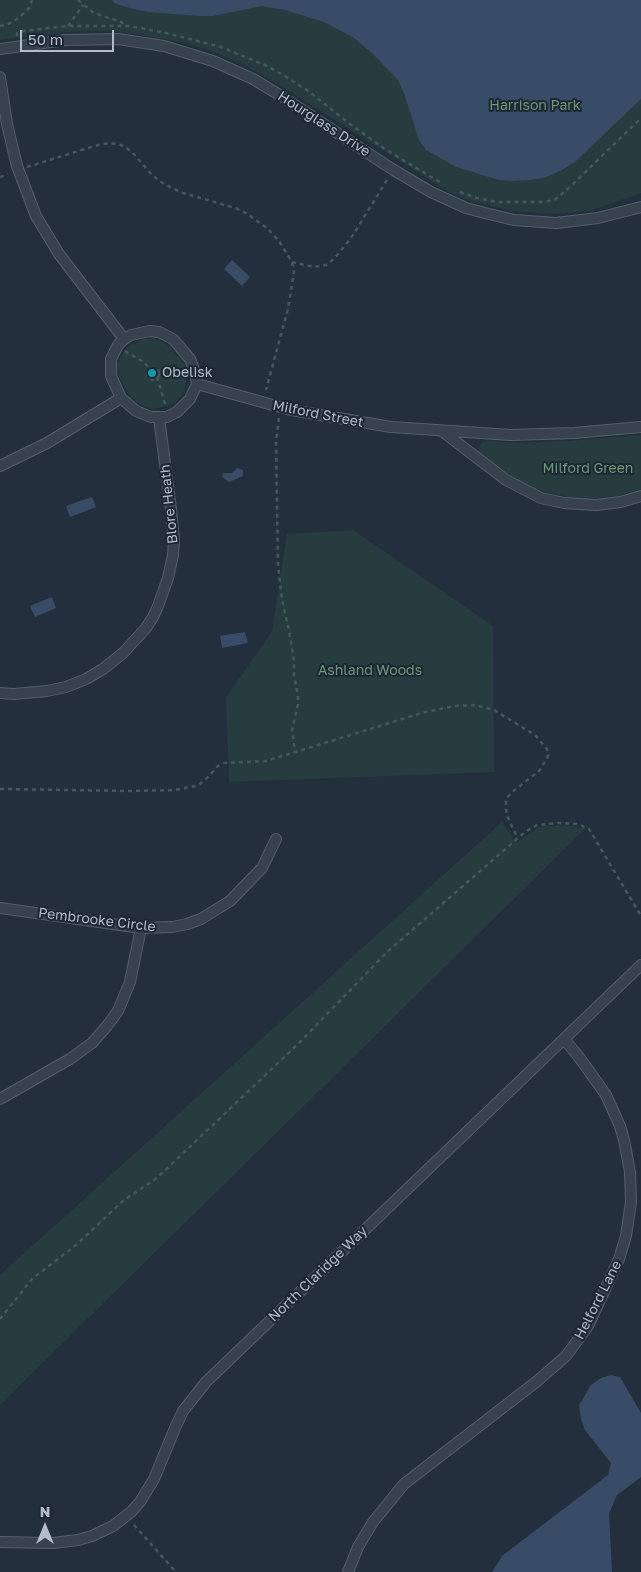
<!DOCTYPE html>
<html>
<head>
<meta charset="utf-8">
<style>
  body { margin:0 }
  #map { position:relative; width:641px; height:1572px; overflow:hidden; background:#242f3e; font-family:"Golos Text",sans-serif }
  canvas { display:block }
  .north { position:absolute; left:20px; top:1502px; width:50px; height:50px; -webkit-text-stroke:4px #1d2633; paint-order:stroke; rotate:0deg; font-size:14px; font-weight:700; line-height:20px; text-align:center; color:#b4bcc9 }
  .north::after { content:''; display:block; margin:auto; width:18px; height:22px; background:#b4bcc9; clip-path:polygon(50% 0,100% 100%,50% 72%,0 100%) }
  .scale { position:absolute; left:20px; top:30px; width:94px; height:22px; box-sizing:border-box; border:2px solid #b4bcc9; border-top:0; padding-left:6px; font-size:15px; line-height:18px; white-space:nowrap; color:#b4bcc9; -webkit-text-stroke:4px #1d2633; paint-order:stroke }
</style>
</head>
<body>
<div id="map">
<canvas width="641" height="1572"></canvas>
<div class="north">N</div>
<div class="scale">50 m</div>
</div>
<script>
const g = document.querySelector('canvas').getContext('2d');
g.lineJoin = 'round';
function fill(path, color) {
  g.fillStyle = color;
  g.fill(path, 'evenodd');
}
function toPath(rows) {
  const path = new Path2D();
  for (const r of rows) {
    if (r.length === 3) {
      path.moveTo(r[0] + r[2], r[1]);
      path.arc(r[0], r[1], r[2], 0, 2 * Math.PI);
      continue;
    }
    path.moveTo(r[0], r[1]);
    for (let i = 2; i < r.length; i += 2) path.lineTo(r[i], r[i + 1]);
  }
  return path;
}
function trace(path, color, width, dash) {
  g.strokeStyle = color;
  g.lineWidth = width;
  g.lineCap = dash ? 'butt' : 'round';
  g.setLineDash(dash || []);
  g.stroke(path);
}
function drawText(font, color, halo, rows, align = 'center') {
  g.font = font + ' "Golos Text",sans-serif';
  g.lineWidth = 4;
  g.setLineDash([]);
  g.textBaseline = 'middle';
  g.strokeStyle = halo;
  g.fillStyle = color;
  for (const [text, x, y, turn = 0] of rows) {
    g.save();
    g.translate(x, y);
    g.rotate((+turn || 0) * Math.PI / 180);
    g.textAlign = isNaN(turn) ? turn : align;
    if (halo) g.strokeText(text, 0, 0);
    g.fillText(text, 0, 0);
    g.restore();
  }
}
fill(toPath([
  [0,0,641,0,641,193,590,211,550,214,512,211,471,201,449,192,268,78,238,62,209,50,182,42,123,32,98,31,69,32,0,40],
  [155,338,168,345,185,365,187,377,184,392,175,402,164,407,153,409,141,405,131,397,119,378,118,363,124,351,131,345,143,339],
  [641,435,641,489,618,496,581,499,552,494,522,483,480,454,478,447,482,442,491,441,518,443,568,441],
  [353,530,493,626,494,772,229,782,226,698,272,631,287,534],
  [502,822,516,843,539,827,565,825,585,829,0,1405,0,1275]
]), '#263c3f');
fill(toPath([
  [112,0,641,0,641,99,575,162,562,170,544,178,529,180,514,181,499,180,456,167,426,150,419,140,405,96,398,80,373,54,354,38,324,22,285,10,262,6,213,16,201,16,148,12,130,8,116,4],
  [232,260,250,277,242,286,224,269],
  [237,468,243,470,243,475,241,477,229,482,222,477,223,473,232,473],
  [92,497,96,507,70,517,66,506],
  [52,597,56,608,35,617,30,606],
  [245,632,248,643,222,648,220,636],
  [611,1375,620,1377,641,1413,641,1477,617,1495,609,1514,612,1572,492,1572,502,1556,608,1475,611,1463,585,1430,581,1419,579,1405,591,1385,601,1378]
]), '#394c67');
const minor = toPath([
  [0,49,65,40,118,39,164,46,213,61,253,79,278,94,392,169,431,192,466,208,485,213,514,220,556,223,598,218,641,207],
  [0,77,7,124,17,166,36,216,59,254,124,339],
  [150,331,159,332,173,339,190,359,195,372,197,384,190,399,177,412,167,417,151,417,136,411,121,398,111,376,111,359,118,345,124,339,131,335,150,331],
  [197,384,291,410,391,427,511,435,574,433,641,427],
  [442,431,506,480,541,498,564,503,596,505,621,502,641,496],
  [0,466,47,443,121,398],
  [0,693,14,694,47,691,66,687,86,679,103,669,123,653,146,628,153,617,158,606,168,578,173,555,174,540,171,509,159,418],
  [0,908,141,928,173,927,187,924,201,919,230,901,262,868,276,839],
  [0,1099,70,1059,92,1043,107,1026,118,1011,130,982,141,928],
  [0,1542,53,1543,78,1540,92,1536,113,1526,131,1512,140,1502,154,1479,175,1428,183,1411,206,1382,641,965],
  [348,1572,358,1547,373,1522,404,1484,536,1382,566,1356,588,1326,619,1259,626,1236,631,1202,630,1172,624,1140,620,1126,606,1095,579,1057,564,1039]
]);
trace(minor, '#565f6c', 12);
trace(toPath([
  [78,0,94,13,121,22,128,26],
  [0,26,7,25,20,17,29,8,32,0],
  [68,26,83,5],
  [17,36,17,33,24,31,68,26,130,26,166,33,221,47,265,65,283,75,307,90,350,124,385,149,443,184],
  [27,167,98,145,110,143,121,145,131,151,152,175,164,184,183,193,235,208,246,213,267,228,279,241,292,262,294,272,288,309,266,390],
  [0,177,8,174],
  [460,192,477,198,497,202,545,202,556,199,571,186,641,118],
  [292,262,314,267,326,265,334,259,351,238,387,180],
  [125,351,145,363,149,369],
  [153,374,6],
  [157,377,166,407],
  [279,418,276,442,278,565,282,600,289,630,294,661,294,675,298,696,298,704,292,730,295,751],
  [0,789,130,791,174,790,196,786,204,781,218,766,224,763,266,761,425,712,455,706,475,705,494,710,535,735,547,749,548,757,539,771,512,792,506,799,506,810,508,818,517,837],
  [0,1319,32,1279,76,1245,124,1200,157,1178,299,1043,387,952,525,832,537,825,558,823,578,824,589,829,641,916],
  [134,1525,176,1572]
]), '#44595c', 2.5, [4, 4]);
trace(minor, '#38414e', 10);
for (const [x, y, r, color] of [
  [152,373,5,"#0f9aa8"]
]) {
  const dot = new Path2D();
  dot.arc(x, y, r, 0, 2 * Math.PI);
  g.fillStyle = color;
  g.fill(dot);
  trace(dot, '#1d2633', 2);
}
drawText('14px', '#6b9a76', '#1d2633', [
  ["Harrison Park",535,106],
  ["Milford Green",588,469],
  ["Ashland Woods",370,671]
]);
drawText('14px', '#b4bcc9', '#1d2633', [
  ["Hourglass Drive",324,124,33],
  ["Milford Street",318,414,11],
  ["Blore Heath",169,504,-96],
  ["Pembrooke Circle",97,920,7],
  ["North Claridge Way",318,1274,-44],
  ["Helford Lane",598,1300,-63]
]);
drawText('14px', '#b4bcc9', '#1d2633', [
  ["Obelisk",162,373]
], 'left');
</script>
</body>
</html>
